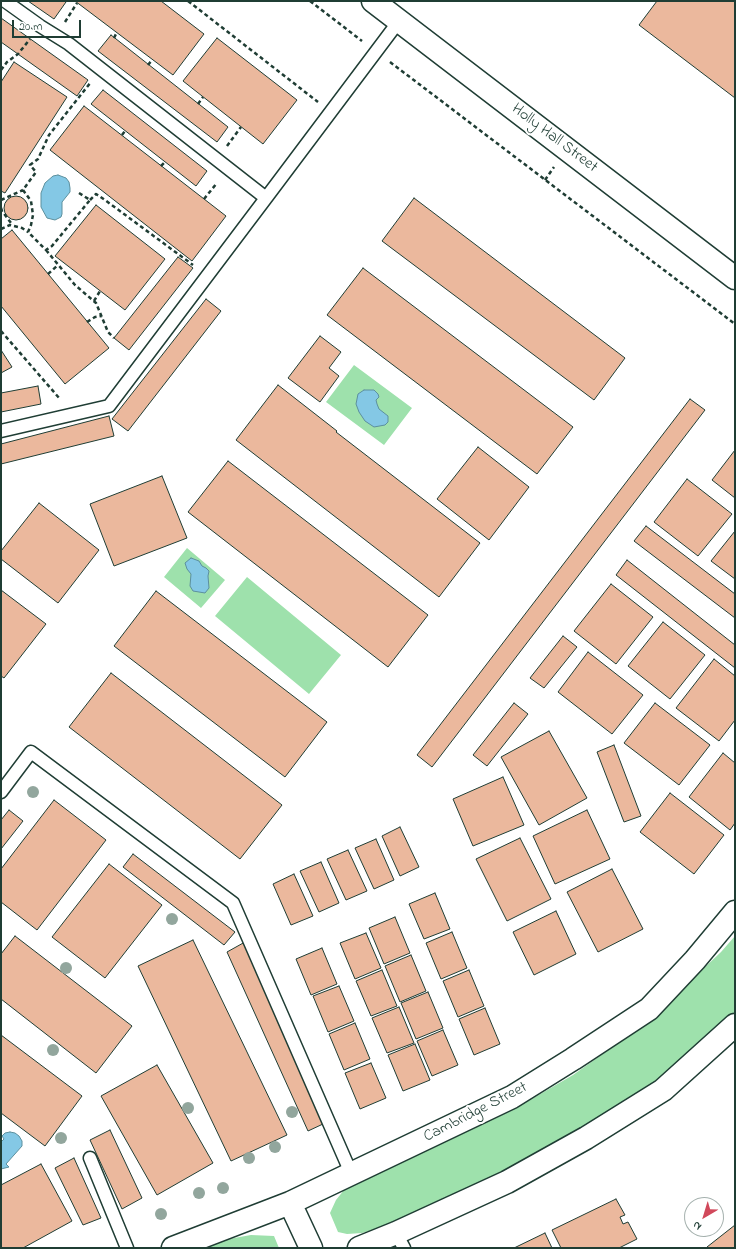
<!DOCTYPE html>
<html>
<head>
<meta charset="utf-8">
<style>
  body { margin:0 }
  #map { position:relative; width:736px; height:1249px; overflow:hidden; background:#fff; font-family:"Indie Flower",sans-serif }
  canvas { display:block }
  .frame { position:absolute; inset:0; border:2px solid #1f3d34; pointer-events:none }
  .north { position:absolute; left:684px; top:1197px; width:40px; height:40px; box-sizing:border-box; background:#fff; border:1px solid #a5b1ae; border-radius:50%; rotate:218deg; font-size:11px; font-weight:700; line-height:16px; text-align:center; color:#1f3d34 }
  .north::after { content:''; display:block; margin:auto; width:14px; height:18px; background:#d1495b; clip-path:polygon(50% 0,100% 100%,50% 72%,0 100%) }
  .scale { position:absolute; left:12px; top:20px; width:69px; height:18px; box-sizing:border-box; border:2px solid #1f3d34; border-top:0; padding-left:5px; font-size:12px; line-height:14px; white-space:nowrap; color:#1f3d34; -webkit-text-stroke:3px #fff; paint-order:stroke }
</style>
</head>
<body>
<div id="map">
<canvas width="736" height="1249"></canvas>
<div class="frame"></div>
<div class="north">N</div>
<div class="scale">20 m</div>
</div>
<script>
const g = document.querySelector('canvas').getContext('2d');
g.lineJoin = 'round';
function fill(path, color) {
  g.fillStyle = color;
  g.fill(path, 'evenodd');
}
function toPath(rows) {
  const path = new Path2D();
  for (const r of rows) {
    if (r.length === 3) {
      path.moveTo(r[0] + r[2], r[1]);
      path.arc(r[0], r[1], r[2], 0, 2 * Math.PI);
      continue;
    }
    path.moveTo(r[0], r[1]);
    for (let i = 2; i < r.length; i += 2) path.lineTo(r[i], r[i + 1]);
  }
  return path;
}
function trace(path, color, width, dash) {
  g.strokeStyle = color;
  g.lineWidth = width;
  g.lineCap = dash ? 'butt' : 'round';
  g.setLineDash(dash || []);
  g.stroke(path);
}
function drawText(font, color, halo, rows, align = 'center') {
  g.font = font + ' "Indie Flower",sans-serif';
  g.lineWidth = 4;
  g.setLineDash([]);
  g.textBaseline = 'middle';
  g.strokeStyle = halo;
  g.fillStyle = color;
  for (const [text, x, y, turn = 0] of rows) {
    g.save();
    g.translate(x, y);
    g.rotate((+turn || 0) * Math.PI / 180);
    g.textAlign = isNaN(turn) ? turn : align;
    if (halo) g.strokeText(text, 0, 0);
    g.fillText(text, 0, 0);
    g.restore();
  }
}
fill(toPath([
  [354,365,412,408,384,445,326,402],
  [187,548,225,580,201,608,164,577],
  [247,577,341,655,309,694,215,616],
  [735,936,735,1012,699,1046,640,1095,526,1163,383,1227,362,1233,347,1234,338,1232,330,1213,336,1200,344,1190,356,1182,511,1111,573,1075,621,1041,653,1016,721,952],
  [251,1235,274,1236,279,1248,205,1248,223,1240]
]), '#9ee1ac');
const water = toPath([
  [58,175,66,178,69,182,70,188,70,192,62,202,62,214,61,217,55,220,47,218,41,207,41,193,45,183,53,176,58,175],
  [364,390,374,390,378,394,379,397,376,400,377,404,379,409,388,416,388,422,385,425,374,427,365,421,359,412,356,404,358,394,364,390],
  [191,558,199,561,202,566,206,568,209,571,208,576,209,588,205,593,193,591,190,586,191,574,187,569,185,563,191,558],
  [10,1132,15,1133,19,1136,22,1141,22,1146,6,1164,9,1167,1,1169,1,1142,4,1139,2,1136,5,1133,10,1132]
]);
fill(water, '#84c8e5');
trace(water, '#5c909e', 1);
const building = toPath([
  [28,1,64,1,66,2,54,19,28,1],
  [75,1,161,1,204,34,173,75,75,1],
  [657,1,735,1,735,98,639,25,657,1],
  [1,18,88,80,77,96,1,42,1,18],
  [111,35,228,127,217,142,98,51,111,35],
  [217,38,297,100,263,144,183,81,217,38],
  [14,62,67,97,5,193,1,191,1,82,14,62],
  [103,90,207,171,196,186,91,104,103,90],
  [84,106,226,216,192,261,50,150,84,106],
  [16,208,12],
  [414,198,625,358,594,400,382,241,414,198],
  [96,205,165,259,125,310,55,256,96,205],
  [12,230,109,348,65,384,1,306,1,239,12,230],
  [178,257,193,268,129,350,114,338,178,257],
  [363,268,573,427,537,474,327,315,363,268],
  [206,299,221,311,128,431,112,419,206,299],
  [320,336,341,352,329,368,339,376,320,402,288,378,320,336],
  [1,350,12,367,1,373,1,350],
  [278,385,337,431,336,432,480,543,439,597,236,440,278,385],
  [38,386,41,404,1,412,1,393,38,386],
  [690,399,705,410,432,767,417,755,690,399],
  [109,416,114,436,1,464,1,444,109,416],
  [478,447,529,487,489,540,437,499,478,447],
  [735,450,735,498,712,480,735,450],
  [228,461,428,615,388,667,188,512,228,461],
  [162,476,187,538,114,566,90,504,162,476],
  [687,479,732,514,698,556,654,522,687,479],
  [39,503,99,550,58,603,1,559,1,551,39,503],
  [646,526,735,594,735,618,634,541,646,526],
  [735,531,735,579,711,561,735,531],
  [627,560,735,645,735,668,616,575,627,560],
  [611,584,653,617,616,664,574,631,611,584],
  [1,590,46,624,4,678,1,676,1,590],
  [156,591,327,722,285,777,114,646,156,591],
  [663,622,705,655,670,699,628,666,663,622],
  [563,636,577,647,544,688,530,678,563,636],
  [588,652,643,695,612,734,558,692,588,652],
  [714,659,735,676,735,720,719,741,676,708,714,659],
  [111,673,282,805,240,859,69,727,111,673],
  [514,703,528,714,487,766,473,755,514,703],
  [655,703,710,745,679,785,624,743,655,703],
  [549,731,587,798,539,825,501,757,549,731],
  [614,745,641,816,624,822,597,752,614,745],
  [723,753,735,763,735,823,730,830,689,797,723,753],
  [503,777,524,825,473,846,453,799,503,777],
  [670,793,724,835,694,874,640,832,670,793],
  [54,800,106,840,37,930,1,902,1,869,54,800],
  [9,810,23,821,1,849,1,820,9,810],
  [587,810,610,859,555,884,533,836,587,810],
  [400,827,419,867,400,876,382,836,400,827],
  [520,838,551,899,507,921,476,859,520,838],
  [376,839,394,880,374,889,355,848,376,839],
  [348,850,367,891,346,900,327,859,348,850],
  [133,854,235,932,224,945,123,867,133,854],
  [321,862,339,903,319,912,300,871,321,862],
  [109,864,162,905,105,978,52,937,109,864],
  [612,869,643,929,598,952,567,892,612,869],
  [294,874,313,916,291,925,273,884,294,874],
  [435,893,450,929,424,939,409,904,435,893],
  [556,911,576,954,534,975,513,932,556,911],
  [395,917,410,953,384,964,369,928,395,917],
  [452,932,467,968,441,979,426,943,452,932],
  [366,933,381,968,355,979,340,943,366,933],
  [15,936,132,1026,96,1073,1,999,1,954,15,936],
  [193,940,287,1135,231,1161,138,966,193,940],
  [245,942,323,1124,308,1131,227,952,245,942],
  [322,948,337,984,311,995,296,959,322,948],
  [411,955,426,991,400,1002,385,966,411,955],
  [382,970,397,1006,371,1016,356,981,382,970],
  [469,970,484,1006,458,1017,443,981,469,970],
  [339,986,354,1021,328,1032,313,996,339,986],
  [428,992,443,1028,416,1039,401,1003,428,992],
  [399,1007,414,1043,387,1053,372,1018,399,1007],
  [485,1008,500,1044,474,1055,459,1019,485,1008],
  [355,1023,370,1059,344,1070,329,1034,355,1023],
  [443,1030,458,1065,432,1076,417,1041,443,1030],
  [1,1035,82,1096,45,1146,1,1113,1,1035],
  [415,1044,430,1080,403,1091,388,1055,415,1044],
  [371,1063,386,1098,360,1109,345,1073,371,1063],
  [157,1065,213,1163,157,1195,101,1096,157,1065],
  [110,1130,142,1198,122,1209,90,1140,110,1130],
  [74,1158,101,1218,83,1225,55,1168,74,1158],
  [41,1164,72,1221,23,1248,1,1248,1,1185,41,1164],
  [616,1199,625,1215,620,1217,623,1224,628,1222,637,1239,619,1248,561,1248,552,1230,616,1199],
  [735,1225,735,1248,708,1248,707,1247,735,1225],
  [545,1233,552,1248,514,1248,545,1233]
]);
fill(building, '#ebb89d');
trace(building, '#1f3d34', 1);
const lane = toPath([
  [266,198,399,21],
  [1,431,109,406,266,198,69,44,40,26,5,1],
  [1,792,31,752,233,903,351,1173],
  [90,1158,127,1248],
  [396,1233,404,1248]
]);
const secondary = toPath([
  [373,1,735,278],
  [290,1203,311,1248],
  [173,1248,290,1203,512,1097,573,1059,649,1009,695,960,735,912],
  [359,1248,396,1233,507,1182,586,1138,663,1090,735,1025]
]);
trace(lane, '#1f3d34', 15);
trace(secondary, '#1f3d34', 25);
trace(toPath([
  [188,1,318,102],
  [310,1,362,41],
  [65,22,77,3],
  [114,38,117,32],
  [390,62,735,324],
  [148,65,152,60],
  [1,70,7,62,18,54,30,39],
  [198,104,203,97],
  [122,135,125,131],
  [227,146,241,127],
  [161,166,165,162],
  [545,180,554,167],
  [79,193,90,200,52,246,46,250,28,232,31,225,33,215,31,201,23,190,36,172,30,165,38,159,49,135,91,82],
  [204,199,217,183],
  [1,200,23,190],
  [90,200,96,194,105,200,193,265],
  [1,208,2,211,11,223,10,225],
  [1,229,10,225,22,228,28,232],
  [46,250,75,285,96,303,108,332,114,338],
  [48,274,58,265],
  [94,301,100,291],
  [87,322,95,317,102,316],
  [1,331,60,399]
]), '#1f3d34', 2.5, [4, 3]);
trace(lane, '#fff', 12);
trace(secondary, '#fff', 22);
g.fillStyle = '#92a69d';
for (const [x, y] of [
  [33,792],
  [172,919],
  [66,968],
  [53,1050],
  [188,1108],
  [292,1112],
  [61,1138],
  [275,1147],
  [249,1158],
  [223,1188],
  [199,1193],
  [161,1214]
]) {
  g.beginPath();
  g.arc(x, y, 6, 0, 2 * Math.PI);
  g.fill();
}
drawText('16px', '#1f3d34', '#fff', [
  ["Holly Hall Street",554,139,37],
  ["Cambridge Street",476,1113,-27]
]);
</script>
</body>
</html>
